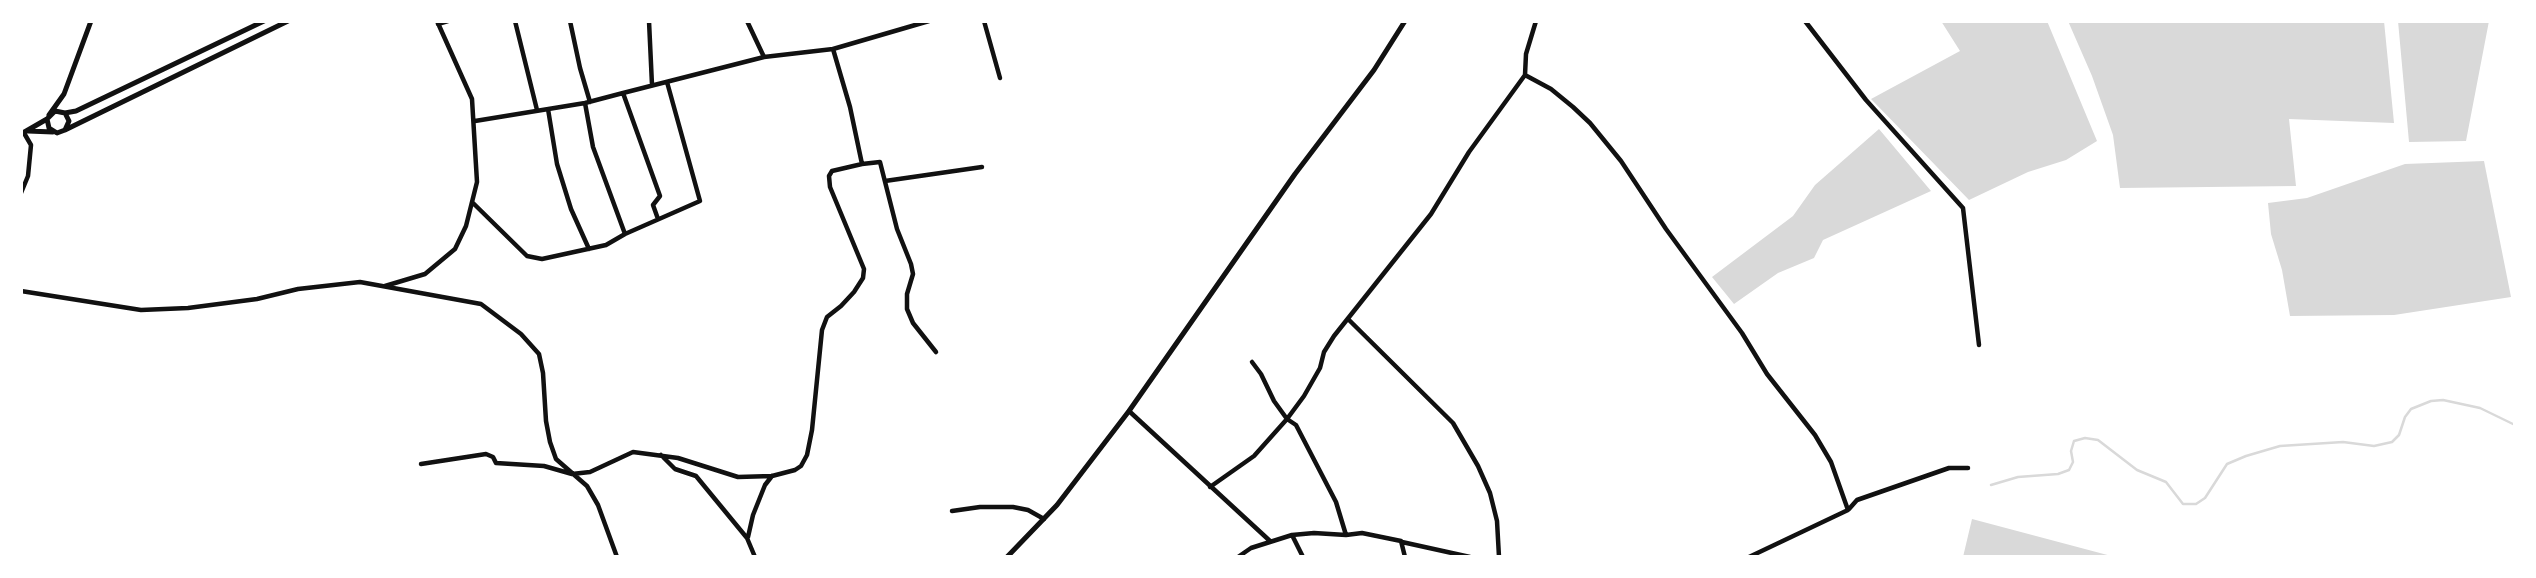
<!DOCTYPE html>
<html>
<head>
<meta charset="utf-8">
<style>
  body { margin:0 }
  #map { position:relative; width:2536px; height:578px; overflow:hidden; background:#fff; font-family:Karla,sans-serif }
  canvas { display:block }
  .frame { position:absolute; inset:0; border:23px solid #fff; pointer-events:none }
</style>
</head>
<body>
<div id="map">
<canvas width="2536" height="578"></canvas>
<div class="frame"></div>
</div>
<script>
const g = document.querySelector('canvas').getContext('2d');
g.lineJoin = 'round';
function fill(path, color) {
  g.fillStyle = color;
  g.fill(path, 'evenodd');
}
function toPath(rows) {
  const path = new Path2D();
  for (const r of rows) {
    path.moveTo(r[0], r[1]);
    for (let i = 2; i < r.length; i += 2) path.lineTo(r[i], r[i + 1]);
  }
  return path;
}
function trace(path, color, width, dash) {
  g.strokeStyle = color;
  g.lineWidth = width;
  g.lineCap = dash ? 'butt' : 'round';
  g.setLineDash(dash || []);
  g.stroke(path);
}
fill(toPath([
  [1941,21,2047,21,2097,141,2066,160,2028,172,1969,200,1871,99,1960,51],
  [2068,21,2384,21,2394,123,2289,119,2296,186,2120,188,2113,135,2092,76],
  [2398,21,2489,21,2466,141,2409,142],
  [1879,129,1931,191,1823,240,1814,258,1778,273,1734,304,1712,277,1793,216,1815,185],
  [2484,161,2511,297,2394,315,2290,316,2282,270,2271,234,2268,203,2307,198,2405,164],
  [1972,519,2115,557,1963,557]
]), '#d9d9d9');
trace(toPath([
  [1991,485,2018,477,2058,474,2069,470,2073,462,2071,451,2074,441,2085,438,2098,440,2137,470,2166,482,2183,504,2196,504,2205,498,2227,464,2246,456,2280,446,2343,442,2374,446,2392,442,2399,435,2405,417,2411,409,2431,401,2443,400,2480,408,2515,425]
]), '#d9d9d9', 2.5);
trace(toPath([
  [515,21,537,110],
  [570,21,580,68,590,102],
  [649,21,652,85],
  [747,21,764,57],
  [984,21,1000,78],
  [1536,21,1526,54,1525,75,1551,89,1573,107,1590,123,1621,161,1666,229,1742,333,1767,374,1815,435,1831,462,1848,510,1749,557],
  [1805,21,1866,100,1963,208,1979,345],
  [438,24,448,21],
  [623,93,764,57,833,49,929,21],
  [585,103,593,147,625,234],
  [548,109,557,164,571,209,589,249],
  [475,121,585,103,623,93,660,196,653,205,658,219],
  [862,164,880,162,897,229,911,264,913,274,907,294,907,309,913,323,936,352],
  [885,181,982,167],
  [21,193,28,176,31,145,24,133],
  [473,203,527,256,542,259,606,245,625,234,700,201,667,82],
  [385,286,425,274,455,249,466,226,477,182,472,99,437,21],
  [21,291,141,310,188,308,257,299,298,289,360,282,481,304,521,334,539,354,543,373,546,421,550,442,556,459,587,486,598,505,617,557],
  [1349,320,1453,423,1478,466,1490,493,1497,521,1499,557],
  [1252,362,1261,374,1274,401,1287,419,1296,425,1336,502,1346,535],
  [1129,411,1270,541],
  [661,455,675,469,696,476,747,538,755,557],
  [421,464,486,454,493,457,496,463,544,466,572,474,590,472,633,452,678,458,738,477,772,476,795,470,801,466,807,455,812,430,822,330,827,317,841,306,854,292,863,278,864,269,830,187,829,176,832,171,862,164,850,107,833,49],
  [1210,487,1254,456,1287,419,1304,396,1320,368,1324,352,1334,336,1431,214,1469,152,1525,75],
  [1849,509,1857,500,1949,468,1968,468],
  [952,511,980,507,1013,507,1028,510,1044,519],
  [1292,535,1303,557],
  [748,537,753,515,765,485,772,476],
  [1402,542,1470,557],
  [1238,557,1251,548,1292,535,1314,533,1346,535,1362,533,1401,541,1405,557]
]), '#111', 4.5);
trace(toPath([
  [65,113,76,111,264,21],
  [49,115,64,94,91,21],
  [65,130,288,21],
  [28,131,53,132],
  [21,134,47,119,55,111,65,113,69,121,65,130,57,133,49,128,47,119],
  [1007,557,1057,505,1129,411,1295,174,1374,70,1405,21]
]), '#111', 5);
</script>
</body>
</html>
